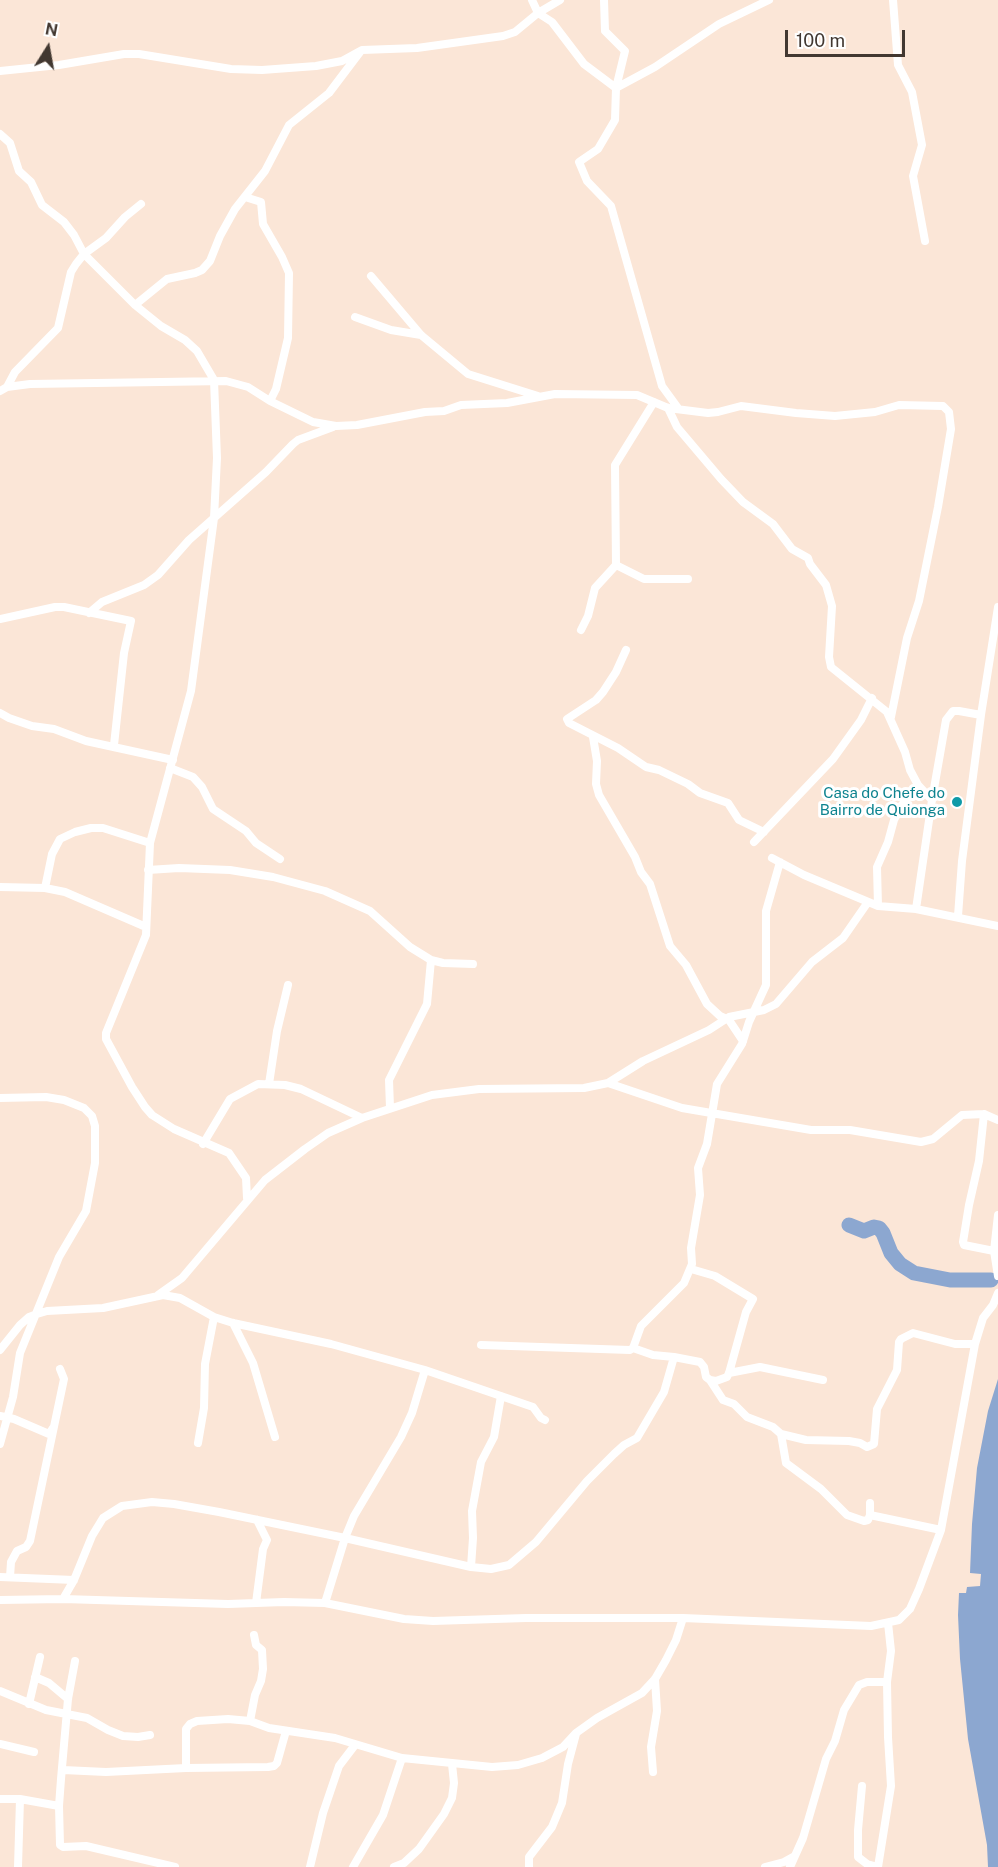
<!DOCTYPE html>
<html>
<head>
<meta charset="utf-8">
<style>
  body { margin:0 }
  #map { position:relative; width:998px; height:1867px; overflow:hidden; background:#fbe6d7; font-family:"Public Sans",sans-serif }
  canvas { display:block }
  .north { position:absolute; left:18px; top:18px; width:60px; height:60px; -webkit-text-stroke:4px #fff; paint-order:stroke; rotate:11deg; font-size:16px; font-weight:700; line-height:24px; text-align:center; color:#423831 }
  .north::after { content:''; display:block; margin:auto; width:21px; height:27px; background:#423831; clip-path:polygon(50% 0,100% 100%,50% 72%,0 100%) }
  .scale { position:absolute; left:785px; top:30px; width:120px; height:27px; box-sizing:border-box; border:3px solid #423831; border-top:0; padding-left:8px; font-size:18px; line-height:21px; white-space:nowrap; color:#423831; -webkit-text-stroke:4px #fff; paint-order:stroke }
</style>
</head>
<body>
<div id="map">
<canvas width="998" height="1867"></canvas>
<div class="north">N</div>
<div class="scale">100 m</div>
</div>
<script>
const g = document.querySelector('canvas').getContext('2d');
g.lineJoin = 'round';
function fill(path, color) {
  g.fillStyle = color;
  g.fill(path, 'evenodd');
}
function toPath(rows) {
  const path = new Path2D();
  for (const r of rows) {
    path.moveTo(r[0], r[1]);
    for (let i = 2; i < r.length; i += 2) path.lineTo(r[i], r[i + 1]);
  }
  return path;
}
function trace(path, color, width, dash) {
  g.strokeStyle = color;
  g.lineWidth = width;
  g.lineCap = dash ? 'butt' : 'round';
  g.setLineDash(dash || []);
  g.stroke(path);
}
function drawText(font, color, halo, rows, align = 'center') {
  g.font = font + ' "Public Sans",sans-serif';
  g.lineWidth = 6;
  g.setLineDash([]);
  g.textBaseline = 'middle';
  g.strokeStyle = halo;
  g.fillStyle = color;
  for (const [text, x, y, turn = 0] of rows) {
    g.save();
    g.translate(x, y);
    g.rotate((+turn || 0) * Math.PI / 180);
    g.textAlign = isNaN(turn) ? turn : align;
    if (halo) g.strokeText(text, 0, 0);
    g.fillText(text, 0, 0);
    g.restore();
  }
}
fill(toPath([
  [998,1379,998,1867,988,1867,987,1845,968,1739,960,1659,958,1615,959,1593,966,1593,967,1587,980,1586,981,1574,970,1573,972,1524,977,1468,988,1411]
]), '#8ca7d0');
trace(toPath([
  [849,1225,864,1231,874,1227,879,1228,883,1233,891,1253,900,1264,914,1273,950,1280,991,1280]
]), '#8ca7d0', 15);
trace(toPath([
  [532,0,538,13,552,22,584,64,616,88,655,67,719,24,769,0],
  [604,0,605,31,625,51,616,88,615,120,598,149,579,162,587,181,611,206,662,386,678,408],
  [893,0,898,65,912,92,922,145,913,176,925,241],
  [0,71,59,65,124,54,139,54,231,69,262,70,316,66,342,61,362,50,417,48,503,36,515,32,538,13,560,0],
  [0,134,10,143,19,171,31,182,42,205,64,222,74,235,84,254,135,305,161,326,185,340,197,351,214,380,217,458,214,518,191,691,150,843,146,935,106,1033,106,1039,132,1087,145,1107,152,1115,174,1129,229,1153,246,1178,247,1198],
  [245,197,261,202,263,224,282,257,289,273,288,338,276,389,270,401],
  [371,276,421,335,468,374,538,396],
  [135,305,167,279,195,273,202,270,210,261,220,236,235,209,265,171,289,125,329,93,360,52],
  [355,317,391,330,421,335],
  [7,387,30,384,226,381,248,387,270,401,313,422,336,426,357,425,425,412,444,411,461,405,507,403,555,394,637,395,668,408,708,413,718,412,741,406,796,413,835,416,875,412,899,405,943,406,949,412,951,429,938,507,919,601,907,638,891,717],
  [0,391,7,387,15,372,58,328,71,272,76,264,84,254,106,238,125,217,141,204],
  [654,402,615,465,616,565,644,579,688,579],
  [668,408,677,427,721,479,743,502,773,524,792,549,808,558,810,564,826,585,832,606,829,657,831,667,887,712,905,752,910,770,918,785,932,800],
  [89,613,102,602,144,585,158,575,189,540,266,472,293,444,298,440,333,427],
  [0,619,55,607,64,607,131,621,124,653,114,745],
  [581,630,588,616,595,588,616,565],
  [626,650,616,672,603,692,596,700,567,719,569,723,618,748,646,767,659,770,688,784,700,793,728,803,739,820,764,832],
  [0,713,9,718,32,726,54,729,86,741,173,760],
  [593,737,597,761,596,784,599,795,635,857,641,872,650,884,670,946,686,965,707,1004,720,1016,729,1020,743,1041],
  [170,768,193,777,202,787,213,809,246,831,256,843,280,859],
  [754,842,833,759,861,720,872,698],
  [772,858,804,875,878,906,916,909,998,926],
  [148,870,179,868,230,870,273,877,325,891,370,911,410,947,431,960,443,963,473,964],
  [0,887,45,888,65,892,146,927],
  [45,888,52,854,60,839,75,832,91,828,103,828,150,843],
  [878,906,877,867,888,842,894,820,901,806,918,785],
  [916,909,932,800,946,720,953,711,959,711,981,715],
  [958,916,962,861,981,715,998,607],
  [608,1083,643,1061,709,1030,729,1017,764,1010,776,1004,812,962,843,938,868,902],
  [269,1084,277,1031,288,985],
  [0,1098,46,1097,64,1100,84,1108,92,1116,95,1126,95,1163,86,1211,59,1257,20,1353,13,1397,0,1444],
  [390,1108,389,1080,427,1004,431,960],
  [984,1114,979,1161,969,1205,963,1242,964,1245,994,1251],
  [203,1144,230,1099,258,1084,285,1085,301,1089,362,1118],
  [998,1215,994,1251,998,1276],
  [158,1295,182,1278,265,1180,305,1149,328,1133,362,1118,432,1095,479,1089,584,1088,608,1083,682,1108,811,1130,850,1130,921,1142,933,1139,962,1115,984,1114,998,1120],
  [233,1323,253,1363,275,1437],
  [481,1345,630,1350,633,1348,641,1326,684,1283,692,1264,691,1248,700,1195,698,1168,707,1144,717,1084,742,1044,749,1022,766,985,766,911,780,862],
  [633,1348,653,1355,674,1357,700,1362,704,1367,706,1377,710,1380,716,1381,727,1377,729,1373,746,1312,753,1299,715,1276,691,1269],
  [0,1350,20,1325,29,1317,37,1314,47,1311,103,1308,163,1295,180,1298,214,1317,233,1323,331,1344,425,1370,533,1407,541,1418,545,1420],
  [729,1373,760,1367,823,1380],
  [710,1380,723,1400,734,1404,747,1417,773,1427,781,1434,806,1440,849,1441,860,1443,867,1447,874,1444,877,1409,897,1370,899,1342,901,1339,913,1333,955,1344,975,1344],
  [0,1416,14,1419,49,1434,53,1428],
  [781,1434,786,1463,821,1489,847,1515,864,1521,868,1520,870,1515],
  [198,1443,204,1408,205,1364,214,1317],
  [870,1503,870,1515,941,1530],
  [471,1567,473,1538,472,1511,481,1462,494,1437,501,1396],
  [0,1577,74,1580],
  [10,1577,11,1562,17,1551,26,1547,30,1541,64,1379,60,1369],
  [63,1599,74,1580,92,1536,103,1518,122,1506,152,1502,174,1504,219,1512,345,1538,471,1567,491,1569,509,1565,536,1542,587,1481,614,1454,624,1445,637,1438,664,1392,674,1357],
  [0,1600,63,1599,228,1604,284,1602,325,1603,404,1619,433,1621,526,1618,683,1618,871,1626,899,1620,910,1609,919,1589,941,1530,975,1344,983,1318,993,1305,998,1293],
  [256,1603,263,1549,267,1540,257,1520],
  [325,1603,345,1538,354,1516,401,1437,412,1413,425,1370],
  [75,1661,68,1699,61,1779,59,1806,60,1845,63,1847,86,1846,175,1867],
  [35,1677,49,1683,68,1699],
  [0,1691,46,1710,87,1718,108,1730,123,1736,138,1737,150,1735],
  [29,1704,40,1657],
  [250,1721,255,1695,261,1681,263,1669,262,1650,256,1645,254,1635],
  [0,1744,34,1752],
  [186,1768,186,1729,190,1724,197,1721,228,1719,250,1721,269,1728,335,1738,402,1758,492,1767,518,1765,542,1758,563,1747,576,1733,597,1718,642,1693,655,1679,666,1660,676,1640,683,1618],
  [63,1770,106,1772,186,1768,268,1767,274,1766,277,1763,286,1731],
  [653,1772,651,1747,657,1711,655,1679],
  [862,1786,858,1830,858,1857,867,1864,878,1867],
  [0,1799,20,1799,59,1806],
  [18,1867,20,1799],
  [310,1867,323,1813,339,1766,355,1745],
  [353,1867,383,1815,402,1758],
  [394,1867,404,1863,419,1849,444,1814,452,1798,454,1783,452,1764],
  [529,1867,529,1857,552,1827,562,1803,568,1764,576,1734],
  [765,1867,784,1862,793,1857],
  [790,1867,803,1838,826,1759,835,1741,844,1710,859,1685,867,1682,887,1682],
  [878,1867,891,1786,888,1737,887,1682,891,1651,888,1623]
]), '#fff', 8);
for (const [x, y, r, color] of [
  [957,802,6,"#0f9aa8"]
]) {
  const dot = new Path2D();
  dot.arc(x, y, r, 0, 2 * Math.PI);
  g.fillStyle = color;
  g.fill(dot);
  trace(dot, '#fff', 2);
}
drawText('15px', '#0d838f', '#fff', [
  ["Casa do Chefe do",945,793],
  ["Bairro de Quionga",945,810]
], 'right');
</script>
</body>
</html>
